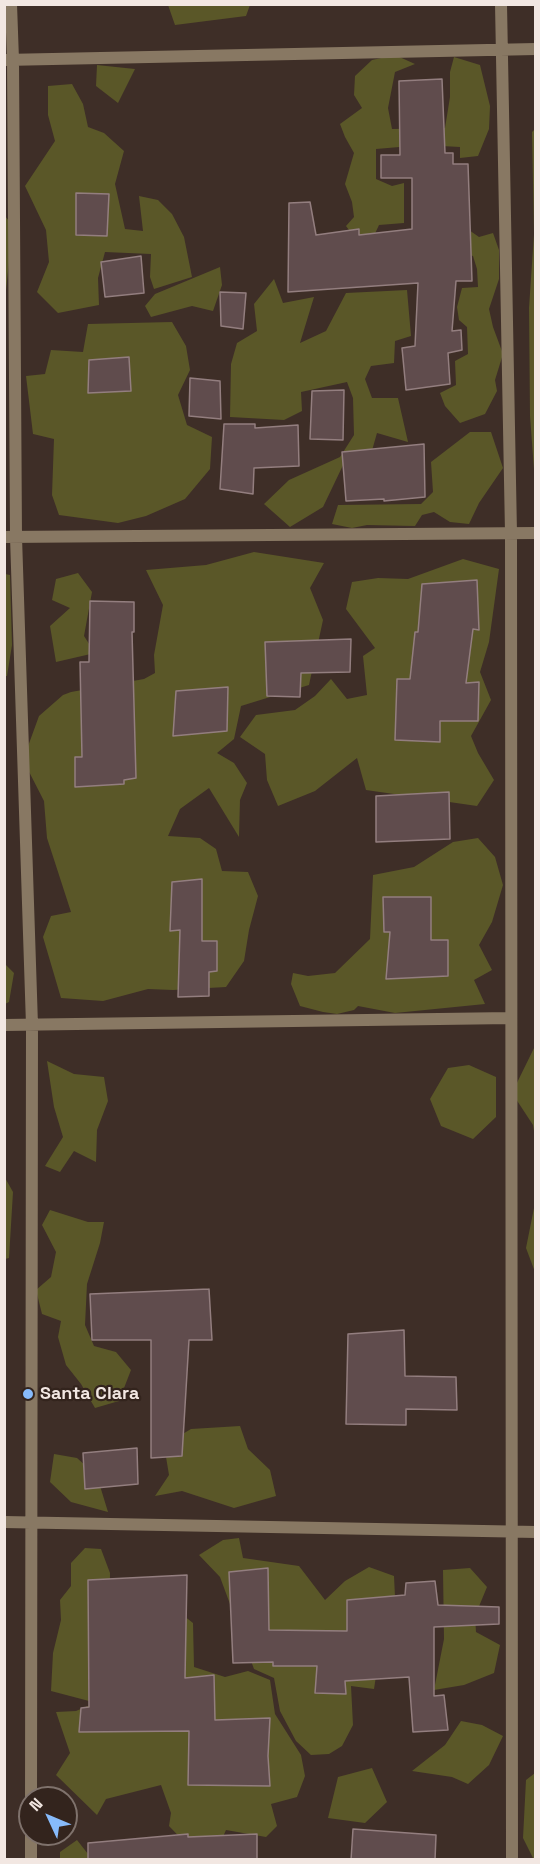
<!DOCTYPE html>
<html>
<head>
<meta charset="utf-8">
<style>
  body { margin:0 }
  #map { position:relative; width:540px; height:1864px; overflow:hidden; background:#3e2e27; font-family:"Space Grotesk",sans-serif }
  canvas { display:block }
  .frame { position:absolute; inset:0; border:6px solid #f2e7e2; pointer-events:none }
  .north { position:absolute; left:18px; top:1786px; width:60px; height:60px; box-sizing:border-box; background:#33241d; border:2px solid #7f726c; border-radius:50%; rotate:314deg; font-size:16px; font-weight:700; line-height:24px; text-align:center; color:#f2e7e2 }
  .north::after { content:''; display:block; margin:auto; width:21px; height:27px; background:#87bbfb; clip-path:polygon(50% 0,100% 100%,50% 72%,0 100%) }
</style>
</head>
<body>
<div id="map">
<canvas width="540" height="1864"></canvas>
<div class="frame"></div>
<div class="north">N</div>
</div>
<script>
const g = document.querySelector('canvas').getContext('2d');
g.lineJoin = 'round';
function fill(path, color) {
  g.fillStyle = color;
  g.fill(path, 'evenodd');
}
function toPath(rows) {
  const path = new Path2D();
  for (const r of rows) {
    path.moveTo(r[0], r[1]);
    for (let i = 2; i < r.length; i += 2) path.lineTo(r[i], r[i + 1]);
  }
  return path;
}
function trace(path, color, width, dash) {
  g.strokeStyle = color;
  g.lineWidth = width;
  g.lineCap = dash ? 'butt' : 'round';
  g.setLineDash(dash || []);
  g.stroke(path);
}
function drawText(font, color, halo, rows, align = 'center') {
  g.font = font + ' "Space Grotesk",sans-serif';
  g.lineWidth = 4.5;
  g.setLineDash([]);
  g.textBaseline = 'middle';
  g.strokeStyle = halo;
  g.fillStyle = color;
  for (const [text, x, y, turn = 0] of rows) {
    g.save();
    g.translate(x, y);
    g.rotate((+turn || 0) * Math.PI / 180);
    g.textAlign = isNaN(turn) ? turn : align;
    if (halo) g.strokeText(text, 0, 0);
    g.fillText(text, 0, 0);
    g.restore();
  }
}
fill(toPath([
  [168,5,168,4,250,5,246,16,175,25],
  [395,55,415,64,395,72,388,108,392,129,445,128,450,97,450,72,454,57,480,65,490,106,489,129,478,156,460,158,460,147,423,145,376,149,376,179,392,186,404,183,404,223,379,225,366,253,346,226,354,217,352,202,345,184,354,153,345,137,340,124,362,108,354,95,355,76,372,60],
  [97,65,135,69,118,103,96,86],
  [72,84,83,104,88,127,104,133,124,151,115,184,125,229,143,231,139,196,158,200,172,214,184,237,192,277,154,289,150,277,151,254,105,252,98,278,99,305,58,313,37,292,49,262,46,230,25,186,55,141,48,115,48,86],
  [535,129,535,483,530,416,529,308,534,234,532,132],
  [5,216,9,221,9,262,5,300],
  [469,230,479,237,493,233,499,250,499,279,489,309,493,327,503,354,495,380,497,391,485,414,460,423,445,406,440,393,456,385,455,361,468,354,467,327,459,320,457,307,462,288,478,287,477,269,473,256,463,253],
  [220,267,222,285,213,311,192,306,151,317,145,306,155,294],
  [274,279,283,303,314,297,300,343,326,331,346,293,407,290,411,336,395,341,394,363,371,366,365,379,372,398,398,398,408,442,377,433,369,461,345,461,323,507,290,527,264,504,289,480,340,457,354,435,353,398,347,382,301,392,302,411,284,420,230,417,231,364,237,343,257,331,254,304],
  [172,322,186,346,190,370,178,395,187,425,212,437,210,469,185,499,146,516,118,523,59,515,52,495,54,439,33,434,26,376,45,374,51,350,83,352,88,324],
  [470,432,491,432,503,468,479,503,469,524,450,522,434,512,422,515,415,526,367,525,352,528,332,524,338,505,421,504,433,492,431,462],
  [254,552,324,563,310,588,323,620,309,685,241,706,234,739,217,753,234,763,247,783,240,800,239,837,209,788,180,809,168,836,200,838,216,849,222,871,248,872,258,896,249,930,244,961,226,987,173,990,148,989,103,1001,61,998,43,937,51,916,71,912,47,838,44,801,23,760,39,716,63,695,71,692,144,679,155,673,154,655,163,605,146,570,206,565],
  [463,559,499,569,489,642,480,672,491,700,471,736,478,753,494,780,477,806,366,790,357,758,315,791,278,806,267,780,265,754,240,737,256,715,295,710,315,696,331,679,347,699,367,695,363,656,375,648,346,609,352,582,378,578,408,579],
  [78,573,92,592,84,636,95,653,56,662,50,626,70,608,52,600,56,579],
  [5,574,10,575,12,645,7,676,5,676],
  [478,838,495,857,503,885,492,922,479,945,492,970,474,980,485,1004,395,1013,358,1006,354,1010,337,1014,323,1012,300,1006,291,984,293,973,308,976,335,973,370,939,373,875,414,867,453,842],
  [4,963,14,973,9,1002,5,1004],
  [535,1046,535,1137,533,1125,512,1093],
  [47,1061,74,1074,104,1077,108,1101,97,1130,96,1162,74,1151,60,1172,45,1166,63,1137,54,1107],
  [469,1065,496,1077,496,1117,473,1139,441,1126,430,1099,448,1068],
  [4,1176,13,1192,9,1258,5,1259],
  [535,1203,536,1272,535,1272,526,1248],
  [50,1210,88,1222,104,1222,100,1243,87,1284,85,1325,94,1346,116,1352,131,1370,119,1401,95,1408,81,1384,66,1365,58,1337,61,1321,42,1314,36,1290,51,1277,56,1252,42,1225],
  [240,1426,248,1449,270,1470,276,1496,234,1508,182,1491,155,1496,169,1475,164,1445,191,1429],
  [54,1454,77,1458,97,1476,108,1512,71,1502,50,1482],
  [239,1538,243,1558,299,1566,325,1600,345,1581,369,1567,394,1576,395,1597,379,1657,374,1689,351,1686,353,1725,342,1746,329,1754,311,1755,296,1741,280,1711,274,1678,254,1669,220,1577,199,1555,223,1540],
  [85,1548,101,1549,110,1573,109,1694,89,1701,51,1691,53,1653,61,1620,60,1600,71,1586,71,1563],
  [470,1568,487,1587,475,1616,476,1632,500,1645,494,1673,464,1685,434,1690,444,1639,443,1570],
  [174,1608,193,1623,194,1667,225,1677,248,1671,270,1680,275,1714,301,1755,305,1776,297,1797,271,1804,277,1826,266,1837,226,1830,213,1859,195,1853,169,1826,171,1813,161,1785,106,1799,97,1815,56,1775,70,1753,56,1712,76,1711,114,1695],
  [461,1721,482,1725,503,1736,489,1765,468,1784,452,1777,412,1771,445,1745],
  [372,1768,387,1802,365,1823,328,1818,338,1777],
  [535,1773,536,1859,534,1860,523,1838,526,1780],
  [77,1840,92,1859,60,1860,60,1852]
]), '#5a5728');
const building = toPath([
  [442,79,445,153,453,153,453,164,468,164,472,281,456,281,452,331,461,330,462,350,448,353,450,384,406,390,402,348,415,346,418,283,288,292,289,203,310,202,316,235,359,229,359,235,412,229,412,178,381,178,381,155,400,155,399,81,442,79],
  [76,193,109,194,107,236,76,235,76,193],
  [141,256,144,293,105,297,101,262,141,256],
  [220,292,246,293,243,329,221,326,220,292],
  [129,357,131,391,88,393,89,360,129,357],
  [190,378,220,381,221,419,189,416,190,378],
  [344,390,343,440,310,439,312,391,344,390],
  [224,424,255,424,255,428,298,425,299,466,254,468,253,494,220,489,224,424],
  [424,444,425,497,384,501,384,499,346,501,342,452,424,444],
  [477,580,479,630,473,629,466,683,479,682,478,721,440,721,440,742,395,740,397,679,410,679,415,632,418,632,422,584,477,580],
  [90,601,134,602,134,632,132,632,136,778,124,780,124,784,75,787,75,757,82,757,80,662,89,662,90,601],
  [351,639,350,672,301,673,300,697,267,696,265,642,351,639],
  [228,687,227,731,173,736,176,691,228,687],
  [449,792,450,839,376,842,376,796,449,792],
  [202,879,202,941,217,941,217,971,209,972,209,996,178,997,180,930,170,931,172,882,202,879],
  [383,897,431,897,431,940,448,940,448,976,386,979,390,932,384,932,383,897],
  [209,1289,212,1340,189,1340,182,1456,151,1458,151,1340,92,1340,90,1294,209,1289],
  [404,1330,405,1376,456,1377,457,1410,406,1409,406,1425,346,1424,348,1334,404,1330],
  [137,1448,138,1484,85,1489,83,1453,137,1448],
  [268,1568,269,1630,347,1631,347,1600,405,1595,406,1583,435,1581,438,1605,499,1607,499,1624,434,1627,434,1696,444,1695,448,1730,413,1732,409,1677,345,1681,346,1694,315,1693,317,1666,273,1666,273,1662,233,1663,229,1572,268,1568],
  [187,1575,185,1678,214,1675,215,1720,270,1718,268,1756,270,1786,188,1785,189,1731,79,1732,81,1708,89,1707,88,1580,187,1575],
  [353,1829,436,1835,435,1860,351,1860,353,1829],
  [188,1834,188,1837,257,1834,257,1860,88,1860,88,1843,188,1834]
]);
fill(building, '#604c4d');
trace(building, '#937e7f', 1.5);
trace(toPath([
  [11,4,13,60,16,537,32,1025,31,1798],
  [501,4,511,533,512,1860],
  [4,60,536,49],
  [4,537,536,533],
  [4,1025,511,1018],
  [4,1522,536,1532],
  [31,1860,31,1834]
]), '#887863', 12);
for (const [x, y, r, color] of [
  [28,1394,6,"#87bbfb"]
]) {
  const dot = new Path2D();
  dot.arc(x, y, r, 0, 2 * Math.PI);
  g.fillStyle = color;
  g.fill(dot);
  trace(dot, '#33241d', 2);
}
drawText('bold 18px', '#f2e7e2', '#33241d', [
  ["Santa Clara",40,1394]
], 'left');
</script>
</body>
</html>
